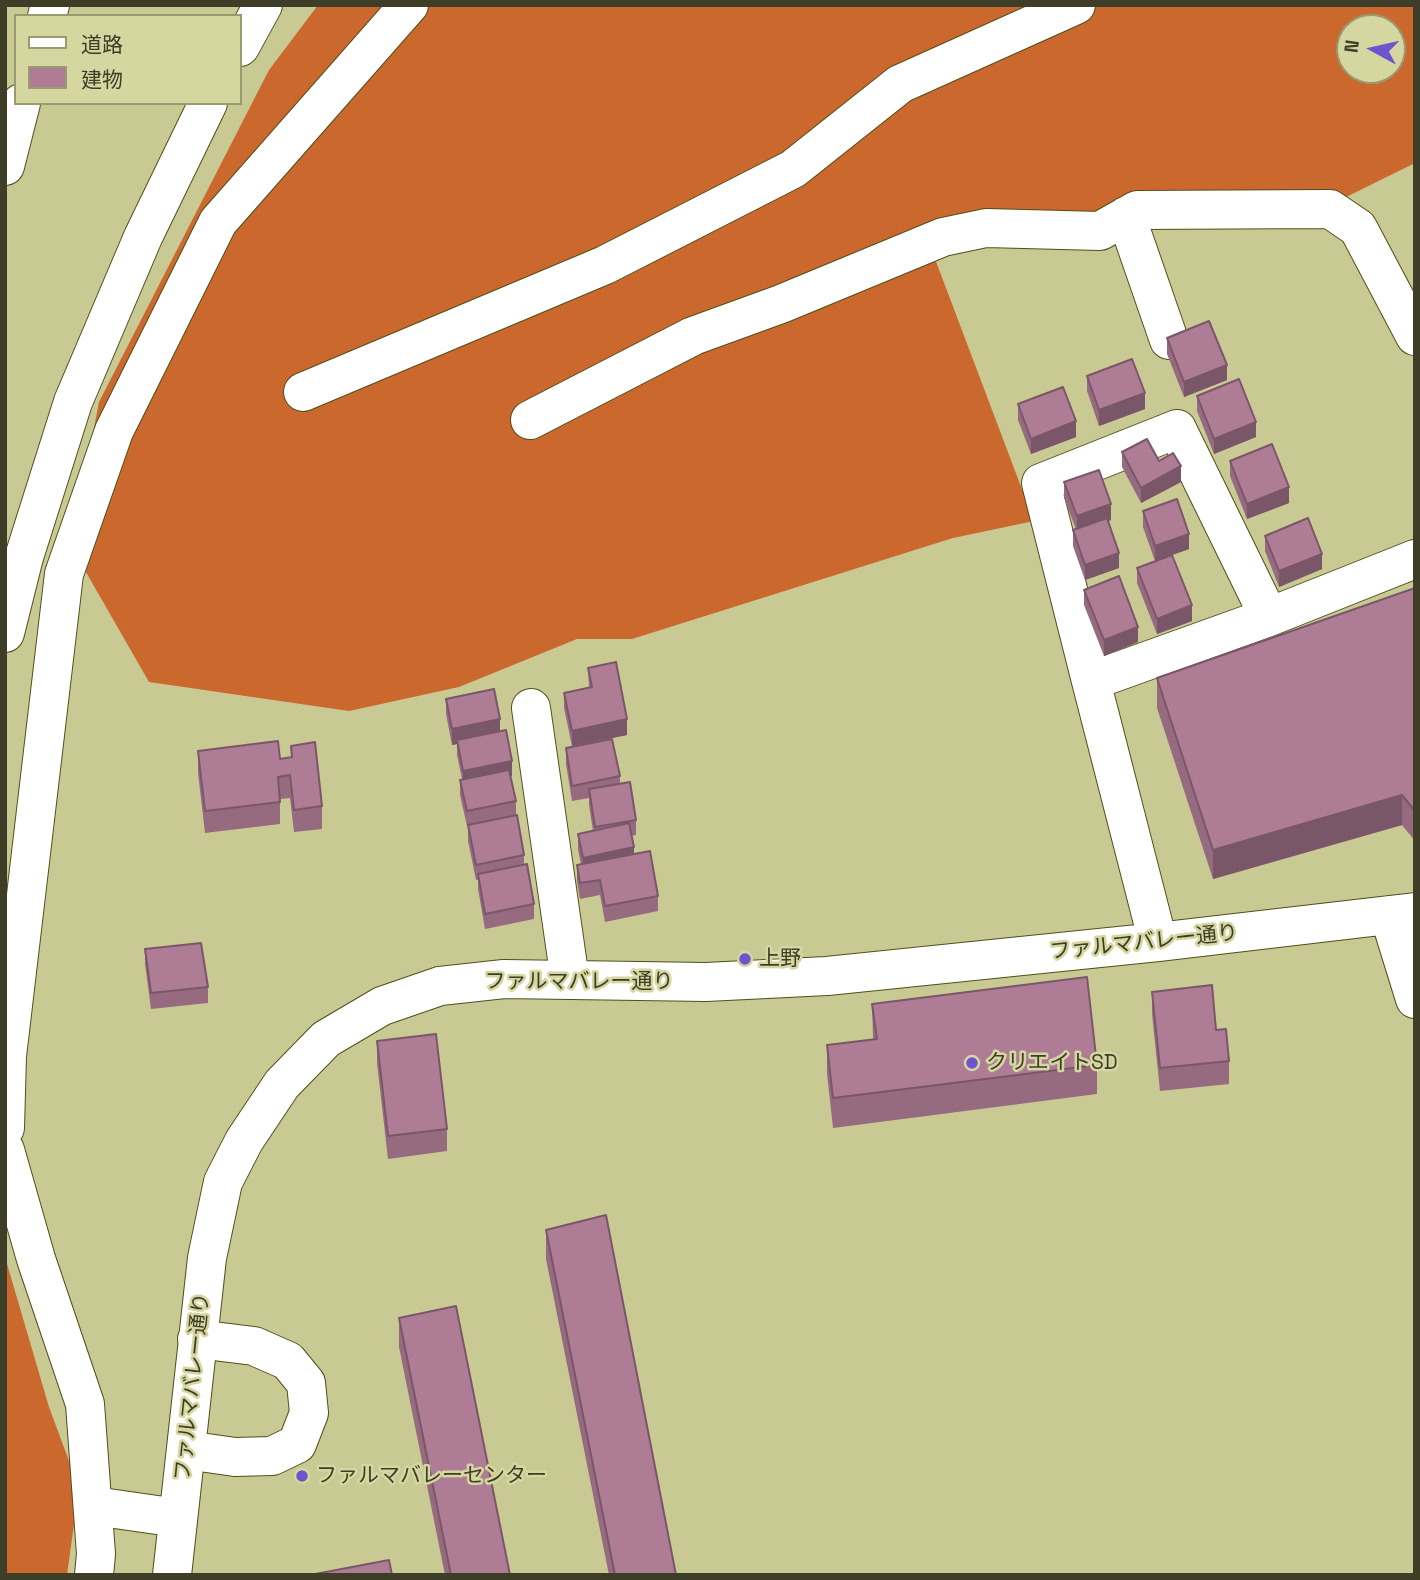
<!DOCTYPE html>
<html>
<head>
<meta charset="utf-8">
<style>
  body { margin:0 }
  #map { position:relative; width:1420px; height:1580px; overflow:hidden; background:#c9ca93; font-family:"Space Grotesk","Noto Sans JP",sans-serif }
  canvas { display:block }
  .frame { position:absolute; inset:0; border:7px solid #3e3e28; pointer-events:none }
  .legend { position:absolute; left:14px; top:14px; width:228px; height:91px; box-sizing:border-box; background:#d6d7a0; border:2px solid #999a70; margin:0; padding:9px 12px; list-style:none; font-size:21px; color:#3e3e28 }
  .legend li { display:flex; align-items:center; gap:14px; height:35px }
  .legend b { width:35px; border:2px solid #999a70 }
  .north { position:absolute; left:1336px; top:14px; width:70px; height:70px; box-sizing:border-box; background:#d6d7a0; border:2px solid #999a70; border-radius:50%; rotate:278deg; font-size:19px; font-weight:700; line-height:28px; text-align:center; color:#3e3e28 }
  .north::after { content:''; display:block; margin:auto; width:24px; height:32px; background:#6e55ce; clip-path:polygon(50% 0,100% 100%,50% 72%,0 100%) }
</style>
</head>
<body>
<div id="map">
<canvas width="1420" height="1580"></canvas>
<div class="frame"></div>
<ul class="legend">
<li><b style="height:9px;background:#fff"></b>道路</li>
<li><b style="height:19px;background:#af7c95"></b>建物</li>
</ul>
<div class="north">N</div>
</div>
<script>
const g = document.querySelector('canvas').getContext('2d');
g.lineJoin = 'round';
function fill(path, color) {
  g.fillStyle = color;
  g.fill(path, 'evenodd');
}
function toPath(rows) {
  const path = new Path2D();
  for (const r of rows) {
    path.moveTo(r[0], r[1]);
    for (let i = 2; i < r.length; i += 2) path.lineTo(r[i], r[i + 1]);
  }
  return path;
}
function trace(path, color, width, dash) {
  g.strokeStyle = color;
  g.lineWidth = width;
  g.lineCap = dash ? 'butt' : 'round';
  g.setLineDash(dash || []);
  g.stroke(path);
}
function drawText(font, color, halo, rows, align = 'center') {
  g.font = font + ' "Space Grotesk","Noto Sans JP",sans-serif';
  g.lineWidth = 5;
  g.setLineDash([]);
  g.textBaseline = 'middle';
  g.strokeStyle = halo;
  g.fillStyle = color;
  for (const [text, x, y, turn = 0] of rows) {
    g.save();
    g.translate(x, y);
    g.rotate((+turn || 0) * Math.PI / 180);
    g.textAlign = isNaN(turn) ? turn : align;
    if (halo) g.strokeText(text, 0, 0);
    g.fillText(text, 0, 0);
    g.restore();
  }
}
fill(toPath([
  [318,5,1415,5,1415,163,1336,202,926,235,1034,521,953,538,632,639,577,639,459,687,349,711,149,682,71,546,99,402,269,70],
  [1350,28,1392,28,1392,70,1350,70],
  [5,1257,49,1407,79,1488,67,1575,5,1575]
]), '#ca682e');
const minor = toPath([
  [47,16,50,5],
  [5,166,21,103],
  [1126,216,1169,340],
  [303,392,605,265,793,169,900,84,1076,5],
  [530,420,693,336,781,304,943,237,986,228,1100,231,1137,210,1330,209,1358,228,1415,336],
  [1269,617,1415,559],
  [1091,681,1269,617,1177,429,1041,483,1091,681,1158,942],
  [531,708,570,980],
  [1389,915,1415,999],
  [5,1128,7,1056,64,574,114,431,218,222,409,5],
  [5,1150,36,1259,85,1404,96,1554,94,1575],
  [186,1450,235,1457,272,1456,297,1444,309,1413,306,1383,288,1361,254,1346,197,1339],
  [94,1506,178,1518],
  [172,1575,207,1258,223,1182,244,1141,282,1084,326,1039,382,1006,440,986,504,979,706,982,827,976,1158,942,1415,912]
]);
const highway = toPath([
  [240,47,263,5],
  [5,633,24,557,73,402,143,237,208,103]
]);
trace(minor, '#504f1b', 40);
trace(highway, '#504f1b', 40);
trace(minor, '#fff', 38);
trace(highway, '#fff', 38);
fill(toPath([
  [1167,338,1227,380,1184,397,1167,354],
  [1087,376,1145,409,1099,426,1087,391],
  [1197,396,1256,437,1214,454,1197,411],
  [1018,404,1076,437,1031,454,1018,420],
  [1122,452,1159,461,1181,482,1141,503,1122,467],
  [1230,461,1289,503,1247,519,1230,476],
  [1064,482,1111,520,1108,521,1119,568,1085,580,1073,546,1073,530,1076,529,1064,498],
  [1143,511,1189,549,1172,555,1192,621,1157,634,1137,583,1137,568,1155,561,1143,527],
  [1265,536,1322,569,1279,587,1265,551],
  [1415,588,1415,841,1402,825,1213,879,1157,708,1157,678],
  [1084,590,1138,642,1104,656,1084,605],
  [588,668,627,735,572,746,564,708,564,693,589,688],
  [446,699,500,731,512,776,511,776,516,801,516,816,524,855,524,864,534,904,534,919,485,929,478,889,478,880,476,880,468,841,468,826,467,826,460,795,460,780,462,779,457,755,457,744,452,745,446,714],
  [291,746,322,806,322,829,294,832,290,798,280,799,280,824,205,833,198,773,198,751,280,759,291,758],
  [566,748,620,776,620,784,636,820,636,835,631,836,634,854,658,896,658,911,605,922,600,895,580,899,577,881,577,865,581,864,578,850,578,834,593,831,589,805,589,798,572,801,566,764],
  [145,949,208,987,208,1003,151,1009,145,964],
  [1152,992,1216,1030,1229,1061,1229,1084,1160,1091,1152,1014],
  [872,1004,1097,1065,1097,1094,833,1128,827,1074,827,1045,873,1039],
  [377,1041,447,1129,447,1151,388,1159,377,1063],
  [546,1230,676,1575,609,1575,546,1259],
  [399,1318,510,1575,445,1575,399,1347]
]), '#966b80');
fill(toPath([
  [1227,365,1227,380,1184,397,1184,382],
  [1145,393,1145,409,1099,426,1099,410],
  [1076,421,1076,437,1031,454,1031,439],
  [1256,422,1256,437,1214,454,1214,439],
  [1181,466,1181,482,1141,503,1141,488],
  [1289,487,1289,503,1247,519,1247,504],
  [1111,504,1111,520,1077,532,1077,516],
  [1189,534,1189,549,1155,561,1155,546],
  [1119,553,1119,568,1085,580,1085,565],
  [1322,554,1322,569,1279,587,1279,571],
  [1192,605,1192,621,1157,634,1157,619],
  [1138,627,1138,642,1104,656,1104,640],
  [500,719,500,735,457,740,457,744,452,745,452,729],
  [627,719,627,735,572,746,572,731],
  [512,761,512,776,463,786,463,771],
  [1402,795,1402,825,1213,879,1213,850],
  [634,847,634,863,583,874,583,858]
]), '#7a5768');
const building = toPath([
  [1209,321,1227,365,1184,382,1167,338,1209,321],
  [1132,359,1145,393,1099,410,1087,376,1132,359],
  [1239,379,1256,422,1214,439,1197,396,1239,379],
  [1063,387,1076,421,1031,439,1018,404,1063,387],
  [1147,439,1159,461,1173,453,1181,466,1141,488,1122,452,1147,439],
  [1272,444,1289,487,1247,504,1230,461,1272,444],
  [1099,470,1111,504,1077,516,1064,482,1099,470],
  [1177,499,1189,534,1155,546,1143,511,1177,499],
  [1107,518,1119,553,1085,565,1073,530,1107,518],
  [1308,518,1322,554,1279,571,1265,536,1308,518],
  [1172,555,1192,605,1157,619,1137,568,1172,555],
  [1119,576,1138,627,1104,640,1084,590,1119,576],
  [1415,588,1415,811,1402,795,1213,850,1157,678,1415,588],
  [616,662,627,719,572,731,564,693,592,687,588,668,616,662],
  [494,689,500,719,452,729,446,699,494,689],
  [506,730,512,761,463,771,457,740,506,730],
  [612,739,620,776,572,786,566,748,612,739],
  [278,741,280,759,292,757,291,746,315,742,322,806,294,810,290,775,278,777,280,802,205,811,198,751,278,741],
  [509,770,516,801,467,811,460,780,509,770],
  [630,782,636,820,595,827,589,789,630,782],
  [517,815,524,855,476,865,468,825,517,815],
  [629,823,634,847,583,858,578,834,629,823],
  [650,851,658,896,605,906,600,880,580,883,577,865,650,851],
  [527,864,534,904,485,914,478,874,527,864],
  [201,943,208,987,151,993,145,949,201,943],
  [1087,977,1097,1065,833,1098,827,1045,877,1039,872,1004,1087,977],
  [1212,985,1216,1030,1226,1029,1229,1061,1160,1068,1152,992,1212,985],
  [436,1034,447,1129,388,1136,377,1041,436,1034],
  [606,1215,676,1575,615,1575,546,1230,606,1215],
  [456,1306,510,1575,451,1575,399,1318,456,1306],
  [389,1560,392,1575,310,1575,389,1560]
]);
fill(building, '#af7c95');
trace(building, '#7a5768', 2);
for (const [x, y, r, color] of [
  [745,959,7,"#6e55ce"],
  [972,1063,7,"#6e55ce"],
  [302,1476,7,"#6e55ce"]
]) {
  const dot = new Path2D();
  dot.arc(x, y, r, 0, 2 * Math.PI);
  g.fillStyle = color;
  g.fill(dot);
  trace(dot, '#d6d7a0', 2.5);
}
drawText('21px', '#3e3e28', '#d6d7a0', [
  ["ファルマバレー通り",1144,943,-6],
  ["ファルマバレー通り",579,982],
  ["ファルマバレー通り",193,1387,-84]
]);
drawText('21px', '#3e3e28', '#d6d7a0', [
  ["上野",759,959],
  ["クリエイトSD",986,1063],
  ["ファルマバレーセンター",316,1476]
], 'left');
</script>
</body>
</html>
